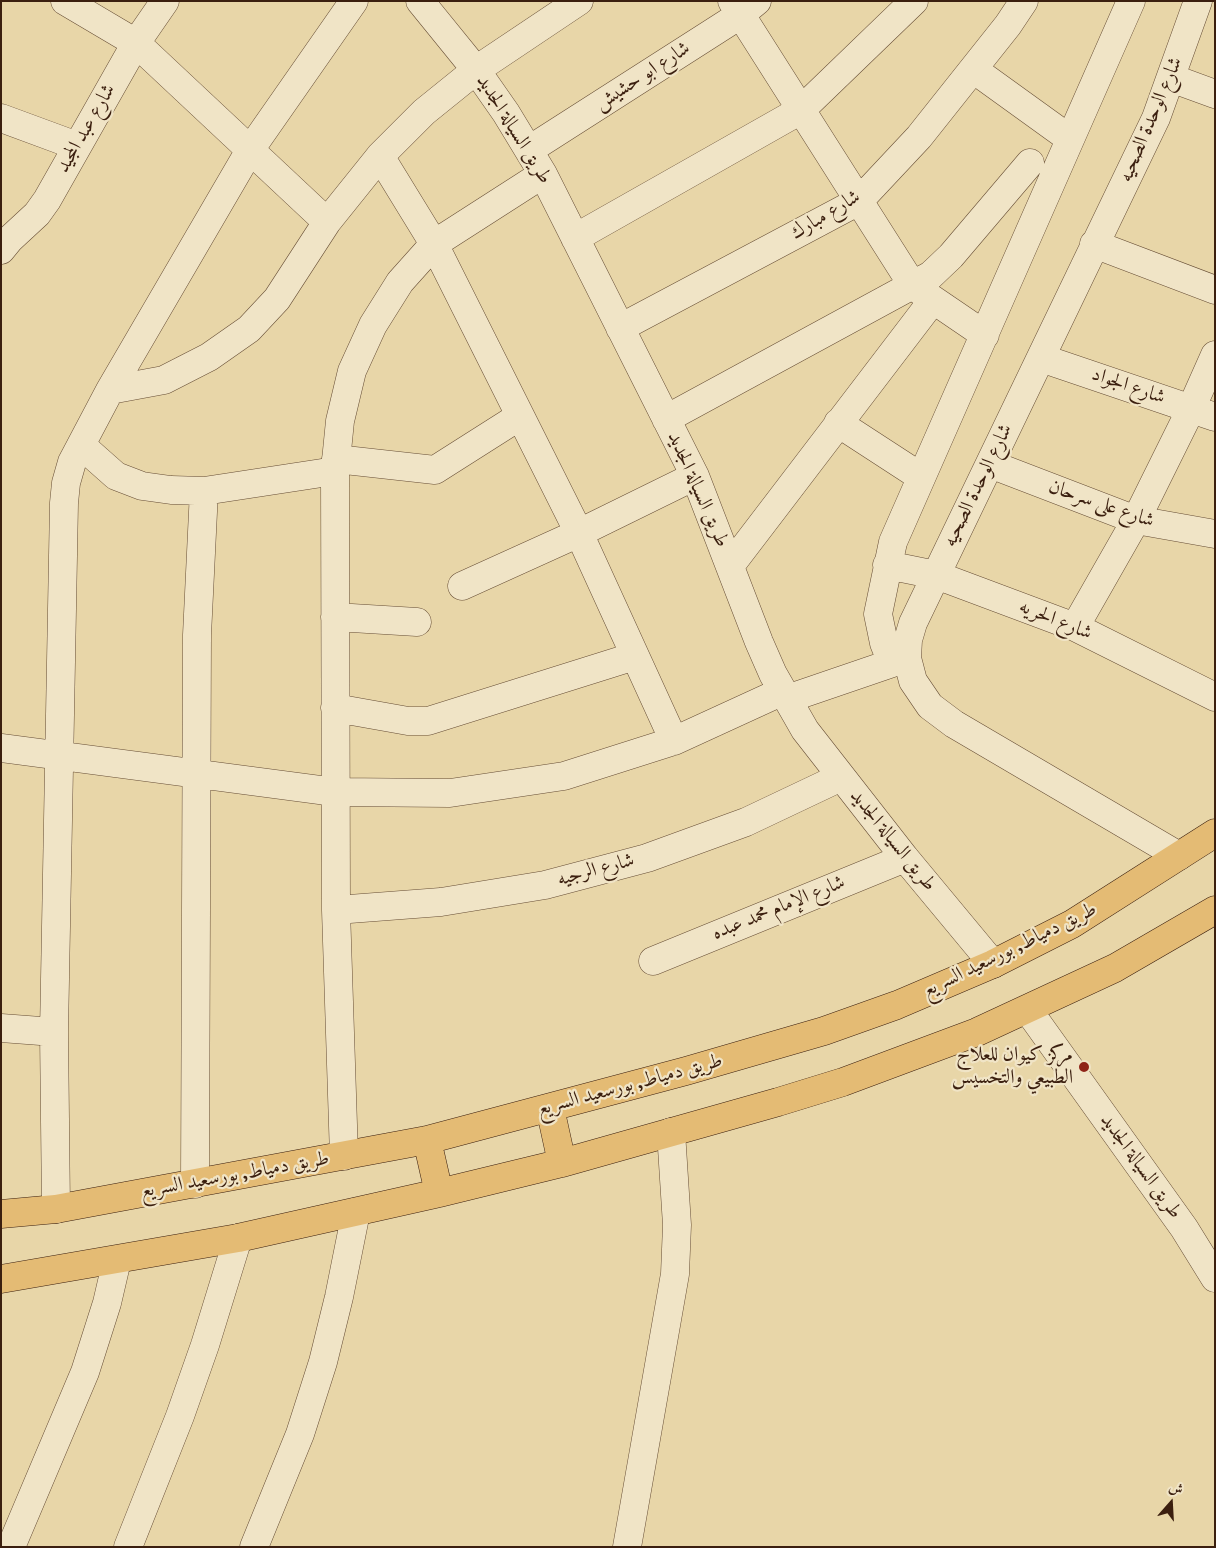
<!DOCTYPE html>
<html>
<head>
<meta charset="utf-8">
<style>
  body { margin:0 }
  #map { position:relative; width:1216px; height:1548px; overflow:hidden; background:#e8d6a8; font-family:"IM FELL DW Pica",Amiri,serif }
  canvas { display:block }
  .frame { position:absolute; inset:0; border:2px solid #3b1f0f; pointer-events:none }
  .north { position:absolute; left:1146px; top:1478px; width:50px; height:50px; -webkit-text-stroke:4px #f0e4c6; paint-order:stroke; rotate:19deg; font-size:14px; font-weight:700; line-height:20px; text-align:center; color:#3b1f0f }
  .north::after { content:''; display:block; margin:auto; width:18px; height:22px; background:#3b1f0f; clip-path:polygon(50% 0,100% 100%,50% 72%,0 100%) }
</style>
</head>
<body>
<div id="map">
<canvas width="1216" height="1548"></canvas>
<div class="frame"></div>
<div class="north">ش</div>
</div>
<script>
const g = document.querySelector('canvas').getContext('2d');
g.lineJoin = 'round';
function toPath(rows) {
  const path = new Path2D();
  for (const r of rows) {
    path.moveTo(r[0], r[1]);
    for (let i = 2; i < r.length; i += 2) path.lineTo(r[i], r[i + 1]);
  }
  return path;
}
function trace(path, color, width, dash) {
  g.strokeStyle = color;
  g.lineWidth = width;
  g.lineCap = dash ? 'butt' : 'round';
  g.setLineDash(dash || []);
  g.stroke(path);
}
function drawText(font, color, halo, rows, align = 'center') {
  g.font = font + ' "IM FELL DW Pica",Amiri,serif';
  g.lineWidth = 4.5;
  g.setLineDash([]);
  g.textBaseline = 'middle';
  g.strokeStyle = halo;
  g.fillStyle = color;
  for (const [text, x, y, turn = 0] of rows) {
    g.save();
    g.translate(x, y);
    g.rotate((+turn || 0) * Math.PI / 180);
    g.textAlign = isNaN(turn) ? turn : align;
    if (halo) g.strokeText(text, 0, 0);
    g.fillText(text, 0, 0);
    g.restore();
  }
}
const minor = toPath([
  [65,1,136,43,327,222],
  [420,1,476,70,506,113,543,174,695,476,759,642,773,674,805,730,905,858,993,964],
  [732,1,913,286,985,335],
  [973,69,1070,139],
  [1171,78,1215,94],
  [1,118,77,146],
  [529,150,740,15,757,1],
  [380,156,434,244,579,533,674,741],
  [575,238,801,110,914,1],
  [1094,244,1215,290],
  [1,250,10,239,37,214,47,200,136,43,165,1],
  [620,328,859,201,919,137,1008,25,1024,1],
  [1041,358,1215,417],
  [110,390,164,380,209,357,249,329,277,299,327,222,380,156,424,112,476,70,579,1],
  [666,419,931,275,951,256,1030,163],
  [838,423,921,477],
  [81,445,116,476,142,486,171,490,204,491,335,471],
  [336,459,435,470,520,416],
  [990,464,1136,520,1215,534],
  [887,565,936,575,1075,627,1215,697],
  [730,566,933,300],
  [462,586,579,533,695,476],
  [335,617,417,622],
  [1075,627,1136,520,1191,409,1215,355],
  [892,663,884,643,878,614,893,542,1131,1],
  [787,699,907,658],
  [335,708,408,721,428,721,635,656],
  [1,748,335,792,450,793,564,776,674,741,783,691],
  [1179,856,954,724,930,706,913,681,907,658,908,640,913,623,1156,118,1198,1],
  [336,910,441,902,545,885,647,858,746,822,841,777],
  [653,961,905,858],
  [1028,1010,1184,1228,1215,1278],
  [1,1028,54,1032],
  [344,1156,336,910,335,471,340,421,352,371,373,325,400,282,434,244,543,174],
  [195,1184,197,635,204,491],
  [56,1209,54,1032,64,503,66,483,72,462,110,390,250,150,354,1],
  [11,1547,85,1372,107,1303,117,1260],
  [128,1547,180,1416,205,1345,238,1238],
  [254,1547,300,1434,323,1362,339,1297,356,1212],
  [627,1547,675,1274,677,1225,671,1132]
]);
const highway = toPath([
  [550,1108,562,1163],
  [427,1140,439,1193],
  [1,1214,56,1209,427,1140,686,1071,824,1031,897,1005,993,964,1072,924,1215,833],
  [1,1279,238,1238,439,1193,562,1163,778,1102,843,1082,977,1032,1115,968,1215,910]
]);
trace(minor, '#664d35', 29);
trace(highway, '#3b1f0f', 29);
trace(minor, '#f0e4c6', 28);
trace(highway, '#e4bb74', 28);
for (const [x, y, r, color] of [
  [1084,1067,6,"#8f2418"]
]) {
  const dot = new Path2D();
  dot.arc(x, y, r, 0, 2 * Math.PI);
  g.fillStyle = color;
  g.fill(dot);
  trace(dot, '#f0e4c6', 2);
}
drawText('20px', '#3b1f0f', '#f0e4c6', [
  ["شارع ابو حشيش",643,77,-33],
  ["شارع الوحدة الصحيه",1152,120,-67],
  ["شارع عبد المجيد",87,129,-60],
  ["طريق السيالة الجديد",513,130,58],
  ["شارع مبارك",826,216,-31],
  ["شارع الجواد",1128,387,19],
  ["شارع الوحدة الصحيه",979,486,-64],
  ["طريق السيالة الجديد",697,490,66],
  ["شارع على سرحان",1101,505,19],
  ["شارع الحريه",1055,621,22],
  ["طريق السيالة الجديد",892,841,51],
  ["شارع الرجيه",596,871,-15],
  ["شارع الإمام محمد عبده",779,909,-22],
  ["طريق دمياط, بورسعيد السريع",1010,951,-26],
  ["طريق دمياط, بورسعيد السريع",630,1086,-15],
  ["طريق السيالة الجديد",1140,1167,54],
  ["طريق دمياط, بورسعيد السريع",235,1176,-10]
]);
drawText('20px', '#3b1f0f', '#f0e4c6', [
  ["مركز كيوان للعلاج",1073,1056],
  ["الطبيعي والتخسيس",1073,1079]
], 'right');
</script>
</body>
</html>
